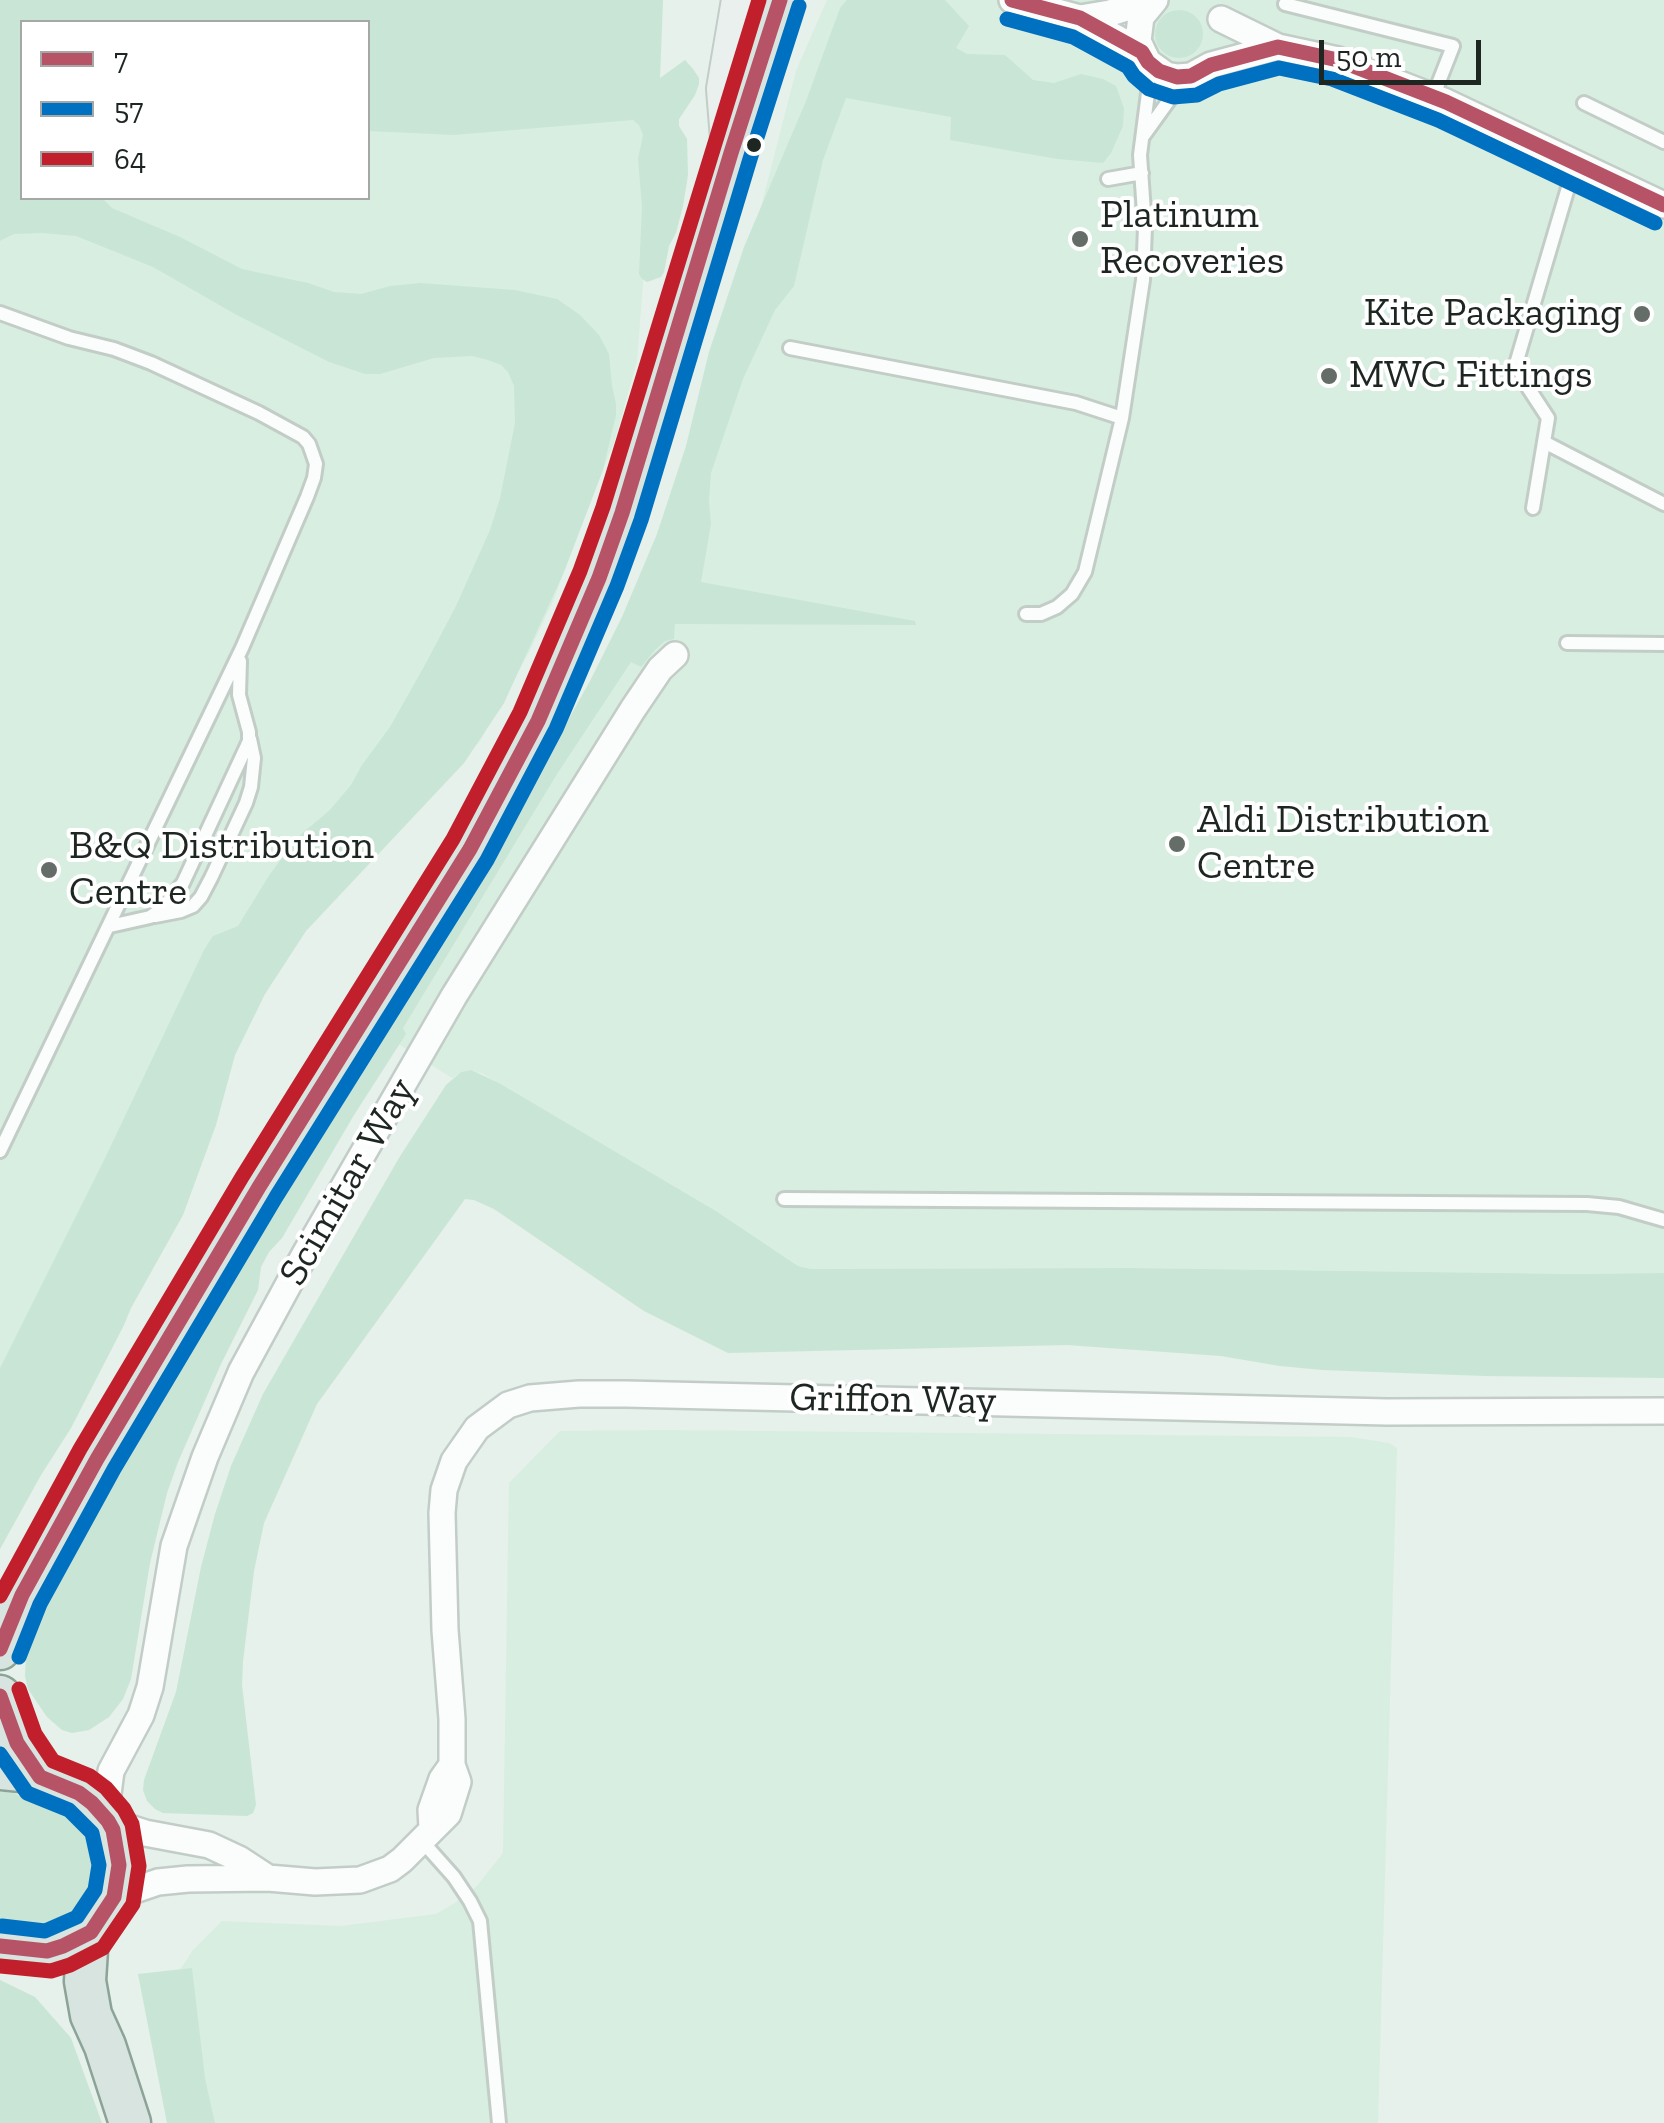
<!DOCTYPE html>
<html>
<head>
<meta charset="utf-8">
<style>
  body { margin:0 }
  #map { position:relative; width:1664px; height:2123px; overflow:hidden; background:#e5f1ea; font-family:"Zilla Slab",serif }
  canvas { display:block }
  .legend { position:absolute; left:20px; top:20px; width:350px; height:180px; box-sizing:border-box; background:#fff; border:2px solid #a5a8a6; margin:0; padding:12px 18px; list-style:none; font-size:30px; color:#1e2621 }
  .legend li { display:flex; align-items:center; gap:20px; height:50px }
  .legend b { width:50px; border:2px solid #a5a8a6 }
  .scale { position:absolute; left:1319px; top:40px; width:162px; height:45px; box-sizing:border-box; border:5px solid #1e2621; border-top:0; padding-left:12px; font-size:30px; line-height:35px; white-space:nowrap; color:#1e2621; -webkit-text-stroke:8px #fff; paint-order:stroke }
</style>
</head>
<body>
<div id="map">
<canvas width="1664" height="2123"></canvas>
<ul class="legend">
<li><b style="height:12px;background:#b75366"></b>7</li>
<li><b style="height:12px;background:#0070c0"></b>57</li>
<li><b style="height:12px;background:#c21f2c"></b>64</li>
</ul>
<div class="scale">50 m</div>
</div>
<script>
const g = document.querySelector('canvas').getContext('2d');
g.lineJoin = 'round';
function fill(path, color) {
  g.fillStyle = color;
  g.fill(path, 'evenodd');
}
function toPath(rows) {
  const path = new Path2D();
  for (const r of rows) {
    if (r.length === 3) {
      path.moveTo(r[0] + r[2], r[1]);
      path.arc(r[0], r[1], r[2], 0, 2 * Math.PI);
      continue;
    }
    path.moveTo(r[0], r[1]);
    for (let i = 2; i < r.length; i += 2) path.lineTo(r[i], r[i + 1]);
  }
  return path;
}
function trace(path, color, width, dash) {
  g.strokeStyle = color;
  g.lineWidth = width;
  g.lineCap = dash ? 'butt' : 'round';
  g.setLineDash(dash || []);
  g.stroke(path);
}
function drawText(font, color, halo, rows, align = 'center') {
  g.font = font + ' "Zilla Slab",serif';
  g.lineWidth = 8;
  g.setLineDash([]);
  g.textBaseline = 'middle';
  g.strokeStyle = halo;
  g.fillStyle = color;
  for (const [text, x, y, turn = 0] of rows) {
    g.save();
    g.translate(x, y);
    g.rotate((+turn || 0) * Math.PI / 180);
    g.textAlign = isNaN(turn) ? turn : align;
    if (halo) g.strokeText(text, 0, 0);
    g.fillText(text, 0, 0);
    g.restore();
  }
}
fill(toPath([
  [827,0,1664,0,1664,1273,1574,1274,1131,1268,811,1269,798,1266,716,1211,483,1074,471,1070,461,1072,452,1078,383,1034,628,625,702,436,796,71],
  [657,102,637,361,614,443,591,497,554,599,529,652,480,741,447,779,269,962,145,1269,0,1549,0,177,22,198,368,198,368,119],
  [665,1430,1350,1437,1389,1443,1397,1448,1378,2123,215,2123,180,1970,193,1950,222,1921,341,1926,436,1914,455,1903,477,1886,503,1853,509,1483,560,1431]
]), '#d8eee1');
fill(toPath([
  [0,0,663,0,660,78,685,60,693,69,699,78,699,84,695,95,679,119,679,126,687,139,688,175,683,206,676,233,669,246,664,272,661,277,647,282,642,279,639,274,642,207,638,159,643,135,639,125,633,120,454,135,368,131,368,22,22,22,22,198,102,198,112,208,180,237,242,269,308,283,334,292,361,294,390,286,420,283,515,290,557,299,580,315,599,335,609,354,612,386,616,404,616,415,603,470,564,572,504,703,464,763,306,931,265,994,235,1055,216,1125,183,1215,131,1308,124,1325,71,1428,41,1475,0,1549,0,1368,105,1158,204,950,213,936,238,926,270,874,299,836,330,810,351,785,362,765,390,727,426,663,456,606,490,530,500,498,515,423,514,386,508,372,501,365,488,360,472,356,434,358,380,374,365,374,329,362,235,314,153,267,76,236,42,233,14,234,0,241],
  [847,0,945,0,969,26,956,48,967,54,1005,55,1033,80,1054,83,1081,74,1103,79,1116,86,1124,108,1123,126,1111,153,1103,163,1057,159,950,140,951,117,846,98,823,160,794,286,775,310,743,379,711,473,709,501,711,524,701,582,915,621,916,625,675,624,674,639,665,641,655,650,641,667,631,662,557,774,403,1028,406,1034,354,1115,282,1238,269,1252,261,1267,258,1290,221,1364,178,1462,167,1493,150,1563,131,1679,123,1699,109,1717,89,1730,72,1733,62,1730,47,1717,28,1689,25,1676,27,1635,49,1581,300,1148,393,1012,518,810,590,681,622,617,657,534,686,446,709,352,744,247,806,101,840,8],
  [1179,34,24],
  [471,1070,499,1083,716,1211,798,1266,811,1269,1131,1268,1574,1274,1664,1273,1664,1378,1485,1376,1322,1370,1280,1366,1221,1356,1067,1345,728,1353,644,1311,494,1209,474,1200,465,1199,317,1404,264,1523,254,1571,243,1661,242,1685,256,1805,253,1813,247,1816,163,1813,155,1809,147,1801,143,1790,144,1780,176,1692,201,1567,215,1514,231,1466,263,1394,399,1158,446,1085,461,1072],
  [0,1791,13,1793,61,1811,80,1827,91,1846,96,1869,91,1894,75,1915,54,1928,41,1932,16,1930,0,1923],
  [192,1968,205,2078,215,2123,167,2123,138,1974],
  [0,1980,35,1997,71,2038,102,2123,0,2123]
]), '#c9e5d5');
const lane = toPath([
  [1285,4,1453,46,1433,97],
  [1584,103,1664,142],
  [1144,135,1185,78],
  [1108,179,1142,173],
  [0,313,69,338,114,349,151,363,259,413,303,437,309,444,316,464,314,478,307,497,242,648,0,1151],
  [790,348,1076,403,1122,418],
  [1544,442,1664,504],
  [1533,508,1548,418,1529,389,1516,364,1575,164],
  [1026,614,1041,614,1057,607,1072,594,1085,572,1122,418,1143,280,1145,227,1140,155,1148,93,1148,64],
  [1567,643,1664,644],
  [155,916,181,911,193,906,201,897,211,878,246,803,251,787,254,758,250,739],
  [110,926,150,917,162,909,183,883,249,741,249,732,239,695,240,661],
  [784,1199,1587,1204,1619,1207,1664,1220],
  [422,1841,454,1877,470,1901,480,1921,499,2123]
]);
const street = toPath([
  [1012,0,1080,18,1142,52],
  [1155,0,1141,17,1138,41,1148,62,1166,75,1177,77,1191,76,1211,65,1278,47],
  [1080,18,1110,13,1152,0],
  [1221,19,1278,47,1338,60,1446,102,1664,205],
  [105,1817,111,1771,141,1715,150,1687,174,1546,205,1457,241,1372,305,1254,454,996,633,709,660,669,675,655],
  [108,1821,145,1833,209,1845,239,1859,268,1878],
  [432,1828,431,1810,442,1779,452,1765],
  [114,1897,158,1882,188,1879,268,1878,315,1882,360,1880,390,1869,402,1860,448,1814,458,1782,452,1765,452,1719,445,1630,442,1513,444,1490,454,1461,477,1428,508,1405,530,1398,579,1394,626,1394,1387,1412,1664,1411]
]);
const secondary = toPath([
  [731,151,726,89,741,0]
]);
const primary = toPath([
  [0,1649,22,1595,97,1459,259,1187,470,849,538,721,599,578,622,513,731,153,780,0],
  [0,1696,17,1743,40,1777],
  [0,1769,21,1771,53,1781,79,1793,92,1803,113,1830,119,1865,114,1897,91,1932,63,1946,47,1951,0,1946],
  [88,1934,85,1981,91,2015,105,2046,130,2123]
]);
trace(lane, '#c3cdc7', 18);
trace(street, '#c3cdc7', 30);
trace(secondary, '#c3cdc7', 42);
trace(primary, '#8ca398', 45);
trace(lane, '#fbfdfc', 12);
trace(street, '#fbfdfc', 25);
trace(secondary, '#eaf0ed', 38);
trace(primary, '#d8e4df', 40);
trace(toPath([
  [1012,0,1080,18,1142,52,1148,62,1159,71,1177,77,1191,76,1211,65,1278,47,1338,60,1446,102,1664,205],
  [0,1649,22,1595,97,1459,259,1187,470,849,538,721,599,578,622,513,731,153,780,0],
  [0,1696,17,1743,40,1777,79,1793,92,1803,108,1821,113,1830,119,1865,114,1897,91,1932,63,1946,47,1951,0,1946]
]), '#b75366', 15);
trace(toPath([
  [1007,19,1073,37,1128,67,1134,76,1149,89,1173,97,1197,95,1219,84,1279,68,1332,79,1438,120,1655,223],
  [19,1657,40,1604,114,1469,276,1197,487,860,556,729,617,586,641,520,750,159,799,6],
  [0,1754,27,1793,69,1810,92,1833,99,1865,95,1890,77,1917,45,1931,2,1926]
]), '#0070c0', 15);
trace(toPath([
  [0,1596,80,1449,242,1177,453,839,520,712,580,571,603,507,759,0],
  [0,1966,51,1971,70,1965,103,1948,133,1904,139,1866,132,1824,124,1809,106,1788,90,1776,53,1761,35,1734,19,1689]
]), '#c21f2c', 15);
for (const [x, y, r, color] of [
  [754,145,9,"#1e2621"],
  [1080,239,10,"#646d67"],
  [1642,314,10,"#646d67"],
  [1329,376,10,"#646d67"],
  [1177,844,10,"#646d67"],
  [49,870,10,"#646d67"]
]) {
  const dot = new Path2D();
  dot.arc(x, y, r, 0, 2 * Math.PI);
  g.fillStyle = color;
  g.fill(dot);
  trace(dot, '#fff', 4);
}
drawText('40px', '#1e2621', '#fff', [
  ["Platinum",1100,216],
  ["Recoveries",1100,262],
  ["Kite Packaging",1622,314,"right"],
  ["MWC Fittings",1349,376],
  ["Aldi Distribution",1197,821],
  ["Centre",1197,867],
  ["B&Q Distribution",69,847],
  ["Centre",69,893]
], 'left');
drawText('40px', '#1e2621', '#fff', [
  ["Scimitar Way",348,1182,-60],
  ["Griffon Way",893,1400,1]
]);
</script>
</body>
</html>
